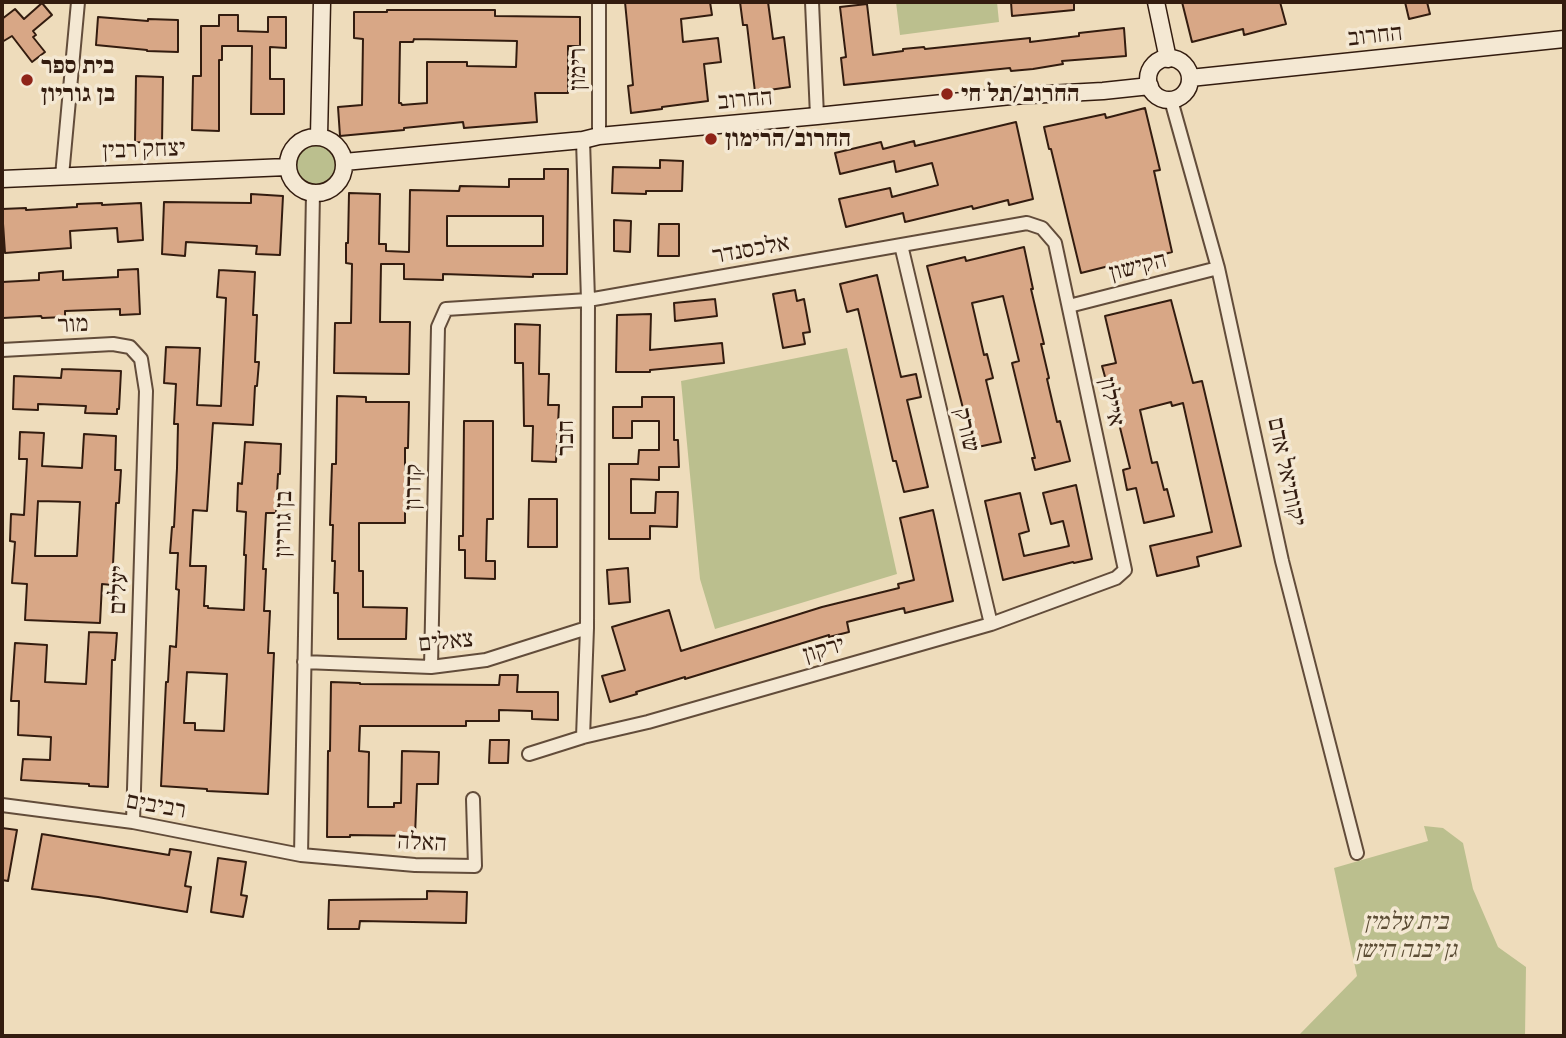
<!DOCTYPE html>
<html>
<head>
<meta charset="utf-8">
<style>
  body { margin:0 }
  #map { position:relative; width:1566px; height:1038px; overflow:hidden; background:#eedcbb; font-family:"EB Garamond",serif }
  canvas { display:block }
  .frame { position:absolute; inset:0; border:4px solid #331c0f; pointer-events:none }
</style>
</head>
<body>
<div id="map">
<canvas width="1566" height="1038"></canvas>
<div class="frame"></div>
</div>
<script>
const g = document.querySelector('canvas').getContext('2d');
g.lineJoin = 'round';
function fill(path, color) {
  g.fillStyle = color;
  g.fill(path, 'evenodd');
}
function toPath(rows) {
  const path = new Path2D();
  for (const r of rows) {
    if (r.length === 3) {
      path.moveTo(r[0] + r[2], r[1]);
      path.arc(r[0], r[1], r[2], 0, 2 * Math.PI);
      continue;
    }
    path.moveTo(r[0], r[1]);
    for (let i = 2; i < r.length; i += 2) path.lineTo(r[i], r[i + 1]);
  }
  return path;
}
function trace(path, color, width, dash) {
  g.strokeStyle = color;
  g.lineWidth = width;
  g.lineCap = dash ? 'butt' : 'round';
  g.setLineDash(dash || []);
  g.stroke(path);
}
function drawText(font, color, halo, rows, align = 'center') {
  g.font = font + ' "EB Garamond","Frank Ruhl Libre",serif';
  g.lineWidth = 7;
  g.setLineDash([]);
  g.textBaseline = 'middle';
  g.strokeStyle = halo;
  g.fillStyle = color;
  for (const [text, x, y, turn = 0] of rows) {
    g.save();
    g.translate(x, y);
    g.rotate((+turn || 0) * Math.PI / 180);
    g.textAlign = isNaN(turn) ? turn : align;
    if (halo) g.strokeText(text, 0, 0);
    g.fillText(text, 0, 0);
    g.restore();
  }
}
fill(toPath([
  [896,2,997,2,999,22,900,35],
  [316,166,22],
  [847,348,897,574,715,629,700,579,681,381],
  [1424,826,1443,828,1463,843,1473,889,1498,947,1526,967,1525,1036,1298,1036,1357,976,1334,868,1428,841]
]), '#bbbf8e');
const building = toPath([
  [625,2,710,2,712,15,681,19,683,42,718,38,721,62,704,64,708,101,662,107,662,109,631,113,628,86,633,85,625,2],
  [740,2,768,2,773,39,784,37,790,87,755,92,747,25,743,25,740,2],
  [1011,2,1074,2,1074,10,1012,16,1011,2],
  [1182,2,1280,2,1286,24,1244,35,1243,29,1192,42,1182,2],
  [1405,2,1427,2,1430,14,1409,19,1405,2],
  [42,3,52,15,33,31,36,35,33,37,45,52,32,62,12,36,2,42,2,19,15,9,24,19,42,3],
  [867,4,873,55,903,51,903,49,924,47,925,49,1030,38,1030,42,1079,36,1079,33,1124,28,1126,56,1062,61,1063,64,1033,69,1011,71,1010,68,844,85,841,58,846,57,840,7,867,4],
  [387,10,495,10,495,16,580,17,580,46,568,46,568,93,535,93,537,122,464,128,463,122,404,128,404,130,340,136,338,107,362,105,363,39,354,38,354,12,387,12,387,10],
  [414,39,517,41,516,67,467,66,467,62,427,62,427,103,402,105,401,103,399,103,400,42,413,42,414,39],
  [219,15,238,15,238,31,268,32,268,17,286,17,286,48,270,47,270,79,284,79,284,114,251,114,252,46,222,46,222,60,219,60,219,131,192,130,193,76,201,76,201,26,219,26,219,15],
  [98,17,148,21,148,19,178,20,178,52,147,51,147,50,96,45,98,17],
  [136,76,163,77,162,143,135,142,136,76],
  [1145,108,1160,170,1154,171,1172,252,1117,267,1117,264,1081,273,1051,149,1049,149,1044,127,1105,114,1106,118,1145,108],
  [1016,122,1033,199,1009,205,1008,200,973,209,972,206,905,222,903,213,846,227,839,199,890,188,892,197,938,185,932,163,896,172,894,161,840,174,835,153,881,142,883,149,914,141,915,146,1016,122],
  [660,160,683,161,682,191,646,191,646,194,612,193,613,167,660,168,660,160],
  [544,169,568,169,567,274,533,274,533,277,443,274,443,280,404,279,404,264,381,264,380,322,410,322,409,374,334,373,335,323,351,323,352,264,346,263,346,243,348,243,349,193,380,194,379,244,386,244,386,251,409,252,410,190,459,191,460,186,509,187,509,179,544,179,544,169],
  [447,216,543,216,543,246,447,246,447,216],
  [251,194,283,196,280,255,256,254,257,246,186,242,185,256,162,254,164,202,251,203,251,194],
  [102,203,102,205,141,203,143,240,118,242,117,228,70,231,71,248,5,253,2,209,26,208,26,210,77,207,77,204,102,203],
  [614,220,631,221,630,252,614,251,614,220],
  [659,224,679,224,679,256,658,256,659,224],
  [1024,247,1033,289,1031,289,1044,344,1041,344,1049,378,1047,379,1057,422,1060,421,1070,461,1035,470,1032,458,1035,458,1012,363,1019,361,1003,296,972,303,984,355,987,354,993,378,986,380,1001,442,973,448,927,266,965,257,966,261,1024,247],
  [138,269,140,314,120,315,120,309,65,311,65,317,42,318,41,316,3,318,2,282,39,280,39,273,63,271,63,280,118,277,118,270,138,269],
  [219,270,255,272,253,315,257,315,255,362,259,362,257,386,255,386,253,425,213,423,207,511,193,510,190,566,206,566,204,606,208,606,208,608,244,610,246,555,244,555,246,512,237,511,238,483,242,484,245,442,281,444,280,474,278,474,276,513,266,513,263,569,266,569,264,611,270,611,268,653,274,653,268,794,207,791,207,789,161,786,166,682,168,682,170,646,176,647,179,590,176,589,178,553,170,553,172,527,174,527,177,468,178,424,174,424,176,384,164,383,166,347,200,348,197,405,221,406,226,298,217,297,219,270],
  [187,672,227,674,224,731,195,730,195,723,184,723,187,672],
  [877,275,901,377,916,374,921,397,907,400,928,487,904,492,896,461,893,461,858,309,847,312,840,284,877,275],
  [795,290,797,301,804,299,810,332,803,333,805,344,783,348,773,294,795,290],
  [715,299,717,316,675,321,674,303,715,299],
  [1171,300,1193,383,1202,381,1241,546,1197,557,1199,566,1157,576,1150,546,1212,532,1183,403,1172,406,1171,402,1140,410,1152,463,1157,462,1164,490,1167,489,1174,516,1144,523,1136,488,1127,490,1123,470,1130,468,1109,383,1107,384,1102,366,1116,363,1105,316,1171,300],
  [651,314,650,350,722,343,724,363,650,370,650,372,616,372,617,315,651,314],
  [515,324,540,325,539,374,549,374,548,405,559,405,556,462,532,461,533,426,524,426,523,363,515,363,515,324],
  [62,369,121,371,119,409,117,409,117,414,85,413,86,406,38,404,38,410,13,409,14,376,61,378,62,369],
  [337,396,366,397,366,402,409,402,408,448,405,448,405,523,359,523,359,571,363,571,363,607,407,608,406,639,338,639,338,593,334,593,335,561,332,561,333,525,330,525,332,464,336,464,337,396],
  [642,397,674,397,674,440,678,440,679,467,659,467,659,480,631,479,631,513,655,513,656,492,678,492,677,527,650,526,650,539,609,539,609,464,638,464,639,450,659,450,659,421,632,421,632,438,613,438,613,407,642,407,642,397],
  [464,421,493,421,493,519,487,519,486,561,495,561,495,579,465,578,465,550,459,550,459,536,463,536,464,421],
  [20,432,44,433,42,466,82,468,84,434,116,436,115,470,121,470,119,503,116,503,112,585,102,584,100,623,25,620,27,584,12,583,15,542,10,541,11,514,24,515,27,459,19,459,20,432],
  [38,501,80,502,77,556,35,556,38,501],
  [1076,485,1092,559,1074,563,1073,562,1003,580,985,501,1020,493,1029,531,1019,534,1024,556,1069,546,1063,521,1051,524,1043,493,1076,485],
  [529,499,557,499,557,547,528,547,529,499],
  [933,510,953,601,905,613,904,608,847,622,849,632,829,637,829,635,685,679,685,677,636,692,637,694,610,702,602,676,625,670,612,627,669,610,681,651,822,607,899,588,898,584,914,580,900,518,933,510],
  [628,568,630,602,609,604,607,570,628,568],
  [89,632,117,633,115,660,112,660,108,787,89,786,89,784,21,780,23,759,50,760,51,737,18,735,19,701,11,701,15,643,47,645,45,682,86,684,89,632],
  [500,675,518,675,517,692,558,692,558,720,532,719,532,711,499,710,499,721,466,721,466,726,360,726,359,751,369,752,368,807,394,807,394,803,401,803,402,751,439,752,438,784,417,784,415,836,350,835,350,837,327,837,328,751,330,751,331,682,360,683,360,684,499,685,500,675],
  [490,740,509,740,508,763,489,763,490,740],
  [2,828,17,830,8,881,2,880,2,828],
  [42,834,169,855,170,849,191,852,185,886,191,887,187,912,98,897,32,889,42,834],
  [218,858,246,862,241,895,247,896,243,917,211,912,218,858],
  [427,891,467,892,466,923,360,921,359,929,328,929,329,900,427,899,427,891]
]);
fill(building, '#d8a786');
trace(building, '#331c0f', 2);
const street = toPath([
  [812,2,817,116],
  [1171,100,1218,268,1282,561,1357,853],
  [599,136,599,2],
  [583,140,588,300,587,628,583,737],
  [62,176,78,2],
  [901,245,991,624],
  [1069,306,1218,268],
  [2,350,113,344,130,347,141,359,146,391,133,822],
  [304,662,431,667,486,660,587,628],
  [431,667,438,327,446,309,588,300,1027,223,1042,228,1055,243,1125,570,1116,578,991,624,648,722,583,737,529,754],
  [2,805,133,822,301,855,415,865,475,866,473,799],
  [301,855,313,193]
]);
const secondary = toPath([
  [1156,2,1168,59],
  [1169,79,21],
  [1190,78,1564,39],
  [319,136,322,2],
  [316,165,28],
  [344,162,583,140,599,136,817,116,1011,96,1103,91,1150,86],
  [2,179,287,167]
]);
trace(street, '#624c3a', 16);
trace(secondary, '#331c0f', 19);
trace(street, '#f4e8d3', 12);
trace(secondary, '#f4e8d3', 16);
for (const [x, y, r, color] of [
  [27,80,7,"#8f2418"],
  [947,94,7,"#8f2418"],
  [711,139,7,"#8f2418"]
]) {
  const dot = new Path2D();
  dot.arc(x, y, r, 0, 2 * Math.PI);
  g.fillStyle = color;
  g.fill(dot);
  trace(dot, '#f4e8d3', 2.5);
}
drawText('24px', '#331c0f', '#f4e8d3', [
  ["החרוב",1375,36,-6],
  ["רימון",578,69,-90],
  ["החרוב",745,100,-5],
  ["יצחק רבין",144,150,-2],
  ["אלכסנדר",751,250,-10],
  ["הקישון",1138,267,-14],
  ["מור",73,325,-3],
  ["איילון",1111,402,78],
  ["שורק",966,430,77],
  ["חבר",566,438,-90],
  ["יקותיאל אדם",1286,472,78],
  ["קדרון",414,487,-89],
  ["בן גוריון",284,524,-89],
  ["יעלים",119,590,-88],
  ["צאלים",446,642,-5],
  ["ירקון",824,650,-16],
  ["רביבים",156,806,10],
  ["האלה",422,843,3]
]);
drawText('bold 24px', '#331c0f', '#f4e8d3', [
  ["בית ספר",41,66],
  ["בן גוריון",41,94],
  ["החרוב/תל חי",961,94],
  ["החרוב/הרימון",725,139]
], 'left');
drawText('italic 24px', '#5c4d35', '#f4e8d3', [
  ["בית עלמין",1406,922],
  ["גן יבנה הישן",1406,950]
]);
</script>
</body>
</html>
